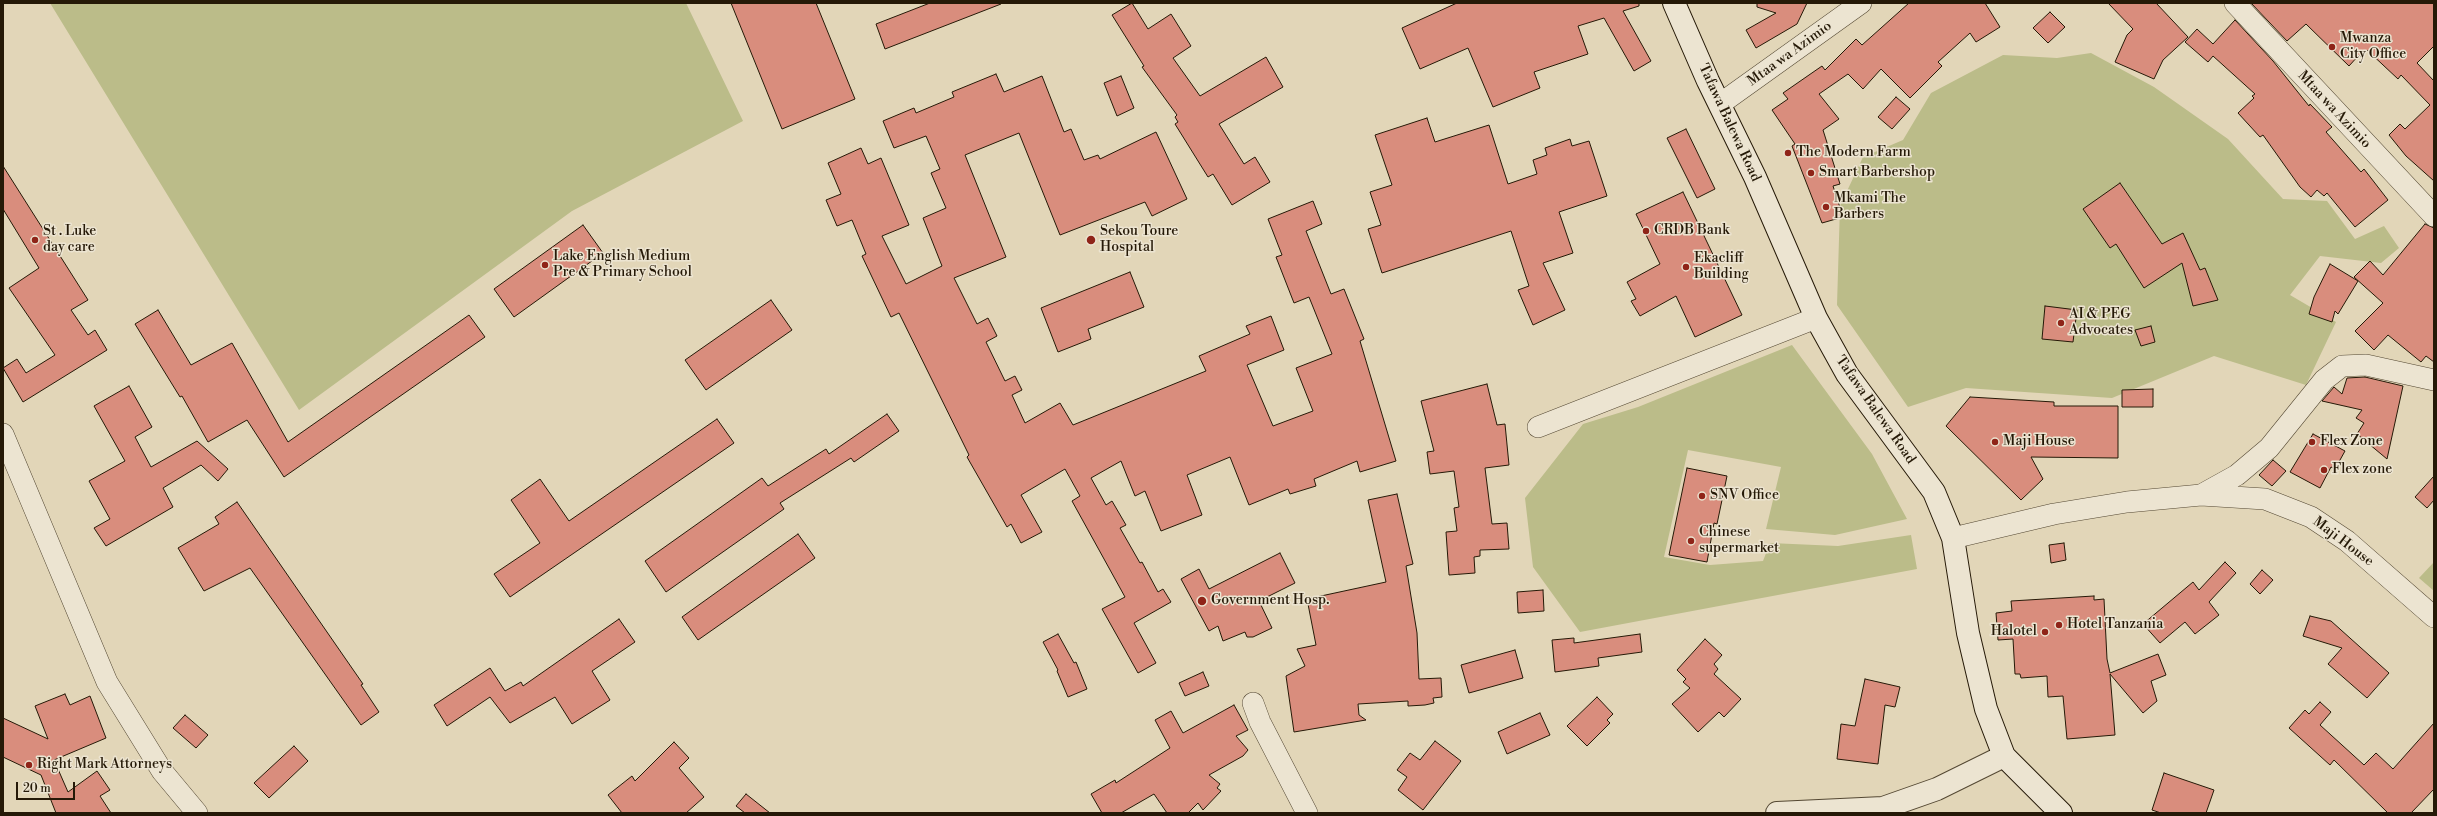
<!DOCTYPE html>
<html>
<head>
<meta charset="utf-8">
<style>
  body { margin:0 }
  #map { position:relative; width:2437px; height:816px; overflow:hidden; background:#e2d6b8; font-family:"Libre Bodoni",serif }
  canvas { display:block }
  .frame { position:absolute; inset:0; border:4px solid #251907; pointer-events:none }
  .scale { position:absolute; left:16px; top:782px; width:59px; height:18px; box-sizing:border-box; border:2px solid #251907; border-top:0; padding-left:5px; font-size:12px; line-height:14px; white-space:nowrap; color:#251907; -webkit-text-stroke:3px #ece4d1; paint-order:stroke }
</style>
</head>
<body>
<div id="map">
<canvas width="2437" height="816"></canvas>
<div class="frame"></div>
<div class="scale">20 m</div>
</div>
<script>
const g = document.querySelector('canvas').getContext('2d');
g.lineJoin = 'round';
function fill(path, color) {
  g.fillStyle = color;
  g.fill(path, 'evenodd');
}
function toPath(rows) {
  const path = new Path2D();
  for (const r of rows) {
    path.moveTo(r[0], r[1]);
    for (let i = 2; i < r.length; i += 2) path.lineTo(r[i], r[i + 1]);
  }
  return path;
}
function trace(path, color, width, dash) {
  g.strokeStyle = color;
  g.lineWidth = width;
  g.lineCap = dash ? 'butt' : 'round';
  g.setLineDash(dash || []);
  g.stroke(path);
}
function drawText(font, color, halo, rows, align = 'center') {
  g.font = font + ' "Libre Bodoni",serif';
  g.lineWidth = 3;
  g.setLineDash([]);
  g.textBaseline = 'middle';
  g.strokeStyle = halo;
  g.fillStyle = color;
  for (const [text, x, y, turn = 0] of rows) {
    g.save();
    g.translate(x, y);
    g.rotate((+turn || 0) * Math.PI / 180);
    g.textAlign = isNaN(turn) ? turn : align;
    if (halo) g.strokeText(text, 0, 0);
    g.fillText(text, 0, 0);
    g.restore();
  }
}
fill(toPath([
  [50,3,686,3,743,121,572,211,299,410],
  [2091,53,2154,87,2228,139,2283,199,2327,201,2355,239,2384,226,2399,248,2381,263,2320,256,2290,295,2336,322,2306,385,2214,356,2112,398,1966,388,1908,407,1837,305,1840,206,1863,157,1903,140,1931,93,2003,55,2057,58],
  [1792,345,1872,454,1907,519,1835,535,1766,529,1781,467,1688,450,1664,557,1710,565,1763,561,1770,543,1838,546,1911,535,1917,569,1580,632,1533,567,1525,498,1583,424,1638,407],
  [2434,562,2434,591,2419,578]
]), '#bbbc89');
const building = toPath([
  [731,3,816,3,855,99,782,129,731,3],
  [930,3,1001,3,1001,4,885,49,876,24,930,3],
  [1132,3,1148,29,1171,14,1191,46,1173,58,1200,96,1266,57,1283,87,1219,124,1244,164,1255,157,1270,182,1232,205,1213,174,1208,177,1175,124,1178,122,1175,117,1177,115,1142,67,1144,66,1112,15,1132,3],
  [1457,3,1639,3,1639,6,1623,11,1651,61,1634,71,1604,18,1578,26,1588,54,1534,72,1540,88,1493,107,1468,48,1420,69,1402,28,1457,3],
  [1757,3,1807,3,1797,24,1756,48,1746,30,1776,13,1757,7,1757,3],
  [1909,3,1985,3,2000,27,1976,42,1970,33,1938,62,1942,66,1910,98,1881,69,1863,89,1848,74,1819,94,1839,119,1823,130,1840,184,1833,186,1843,217,1822,223,1792,146,1795,144,1772,110,1788,99,1783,93,1822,66,1825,70,1856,39,1862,45,1909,3],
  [2108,3,2156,3,2188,37,2163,60,2154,79,2115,62,2127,35,2133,29,2108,3],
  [2251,3,2434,3,2434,46,2417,63,2434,81,2434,181,2406,156,2389,135,2400,124,2405,129,2430,105,2401,75,2398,79,2367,50,2361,57,2359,55,2349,66,2306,24,2287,41,2251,3],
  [2050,12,2065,27,2048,43,2033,28,2050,12],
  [2235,20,2273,61,2309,106,2310,104,2332,127,2326,132,2361,172,2364,169,2388,200,2355,227,2327,193,2324,196,2317,190,2311,197,2300,187,2263,135,2260,137,2238,113,2254,98,2252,96,2255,94,2213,56,2208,62,2185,42,2197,29,2213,44,2235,20],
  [996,74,1004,92,1042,76,1064,132,1071,129,1084,160,1098,155,1100,159,1156,132,1187,199,1152,216,1145,202,1060,235,1019,133,965,155,1006,257,954,278,977,324,988,318,997,336,986,342,1005,381,1015,376,1022,390,1012,395,1025,423,1060,403,1073,425,1206,371,1199,356,1250,334,1246,326,1271,316,1284,350,1247,365,1273,426,1313,411,1296,368,1332,354,1309,297,1294,303,1276,257,1282,255,1268,219,1313,201,1322,224,1306,231,1331,294,1344,289,1364,339,1360,341,1396,461,1360,472,1357,461,1314,479,1316,486,1290,494,1288,489,1249,505,1230,457,1187,475,1202,515,1161,531,1145,491,1135,496,1121,461,1091,478,1106,505,1112,501,1126,525,1120,528,1140,563,1142,562,1158,592,1163,589,1171,602,1134,623,1156,663,1138,673,1102,609,1125,597,1072,501,1080,496,1065,469,1021,495,1042,532,1021,543,1011,524,1007,527,967,457,969,455,899,313,891,317,862,256,866,254,852,220,837,226,826,200,841,194,828,163,861,148,868,164,881,158,909,225,882,236,906,284,942,266,923,218,946,208,931,173,940,169,926,136,894,148,883,121,914,108,916,113,954,97,952,92,996,74],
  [1121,76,1134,108,1117,116,1104,83,1121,76],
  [1896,97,1910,109,1892,129,1878,117,1896,97],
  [1427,118,1435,142,1489,125,1508,184,1537,174,1533,160,1547,155,1545,148,1570,139,1572,146,1589,141,1607,196,1559,212,1573,253,1543,263,1565,310,1533,325,1518,290,1529,286,1511,231,1382,273,1368,229,1381,225,1370,192,1392,185,1375,135,1427,118],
  [1686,129,1715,189,1697,198,1667,138,1686,129],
  [3,166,88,300,71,310,88,335,95,330,107,350,23,402,3,368,17,359,26,373,55,355,9,288,39,268,3,209,3,166],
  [2120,183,2162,244,2183,233,2200,270,2205,268,2218,300,2193,306,2182,263,2144,288,2116,244,2110,248,2083,209,2120,183],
  [1683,192,1742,315,1695,337,1676,296,1640,316,1631,301,1636,299,1627,282,1660,264,1636,214,1683,192],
  [2425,224,2434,228,2434,362,2426,356,2421,362,2388,335,2374,350,2355,331,2383,303,2354,277,2370,261,2383,275,2425,224],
  [583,225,603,253,514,317,494,289,583,225],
  [2330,264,2358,281,2338,314,2335,311,2332,322,2309,314,2314,297,2330,264],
  [1130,272,1144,307,1088,329,1091,339,1058,352,1041,308,1130,272],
  [771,300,792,330,706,390,685,360,771,300],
  [2045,306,2077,310,2073,342,2042,339,2045,306],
  [158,310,191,365,232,343,288,442,469,315,485,337,284,477,247,420,208,442,182,396,180,397,135,324,158,310],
  [2151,326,2155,342,2141,346,2135,330,2151,326],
  [2365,377,2403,386,2387,459,2357,434,2364,423,2356,418,2362,410,2322,401,2334,387,2342,394,2347,378,2365,377],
  [1487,384,1497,425,1505,424,1509,465,1485,468,1492,524,1507,523,1509,549,1480,550,1480,556,1474,557,1475,573,1449,575,1446,532,1457,531,1454,508,1459,507,1454,471,1430,474,1427,452,1434,451,1421,401,1487,384],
  [129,386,152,427,135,437,151,467,197,441,228,469,218,481,201,465,163,488,173,507,106,546,94,528,110,519,89,481,125,461,94,406,129,386],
  [2153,389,2153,407,2122,407,2122,390,2153,389],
  [1970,397,2054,402,2054,406,2118,406,2118,458,2031,457,2043,479,2021,500,1946,426,1970,397],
  [887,414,899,431,854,462,851,458,780,503,784,509,666,592,645,561,762,478,768,486,826,449,829,454,887,414],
  [717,419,734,443,510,597,494,574,540,543,511,500,540,479,569,521,717,419],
  [2313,434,2345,451,2335,469,2331,467,2320,488,2290,472,2313,434],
  [2273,460,2286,471,2272,486,2259,475,2273,460],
  [1687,468,1727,476,1717,524,1714,523,1707,562,1669,555,1687,468],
  [2434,476,2434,500,2427,508,2415,497,2434,476],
  [1397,494,1413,564,1406,566,1417,633,1419,679,1441,678,1442,697,1433,698,1434,703,1425,705,1408,706,1408,701,1358,704,1359,715,1366,720,1294,732,1286,676,1305,666,1297,649,1316,645,1307,599,1386,582,1368,500,1397,494],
  [237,502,363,684,361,685,379,712,361,725,250,568,204,591,178,548,219,524,215,517,237,502],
  [798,534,815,558,698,640,682,617,798,534],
  [2064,543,2066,560,2051,563,2049,545,2064,543],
  [1280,553,1295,583,1259,601,1272,628,1253,637,1247,637,1245,632,1223,641,1218,626,1209,631,1181,579,1199,569,1209,589,1280,553],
  [2225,562,2236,573,2209,602,2219,615,2195,634,2185,622,2160,643,2143,624,2193,582,2199,590,2225,562],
  [2262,570,2273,580,2260,594,2250,584,2262,570],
  [1543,590,1544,611,1518,613,1517,592,1543,590],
  [2094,596,2094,600,2104,599,2107,659,2110,673,2158,654,2166,675,2151,681,2157,701,2143,713,2110,674,2115,735,2067,739,2063,696,2048,697,2047,676,2021,678,2020,674,2015,674,2013,639,1998,640,1996,613,2012,611,2011,601,2094,596],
  [2310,616,2331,621,2389,673,2367,698,2328,664,2342,648,2303,636,2310,616],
  [619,619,635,642,592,671,610,700,572,724,555,697,510,723,490,697,447,726,434,705,490,668,505,691,521,682,523,686,619,619],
  [1058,634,1074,663,1076,662,1087,689,1068,697,1057,671,1058,670,1043,642,1058,634],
  [1640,634,1642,652,1598,658,1599,666,1555,672,1552,640,1574,638,1574,643,1640,634],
  [1705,639,1722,655,1714,664,1718,669,1714,674,1741,699,1724,717,1719,712,1698,732,1672,704,1690,688,1683,682,1686,679,1677,670,1705,639],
  [1515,650,1523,678,1469,693,1461,665,1515,650],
  [1203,672,1209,686,1185,696,1179,683,1203,672],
  [1865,679,1900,687,1895,707,1885,705,1878,764,1837,759,1841,724,1855,726,1865,679],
  [65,694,70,705,90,696,106,738,54,760,68,792,97,771,110,790,100,796,111,813,56,813,41,775,3,757,3,718,48,739,35,706,65,694],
  [1597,697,1613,714,1607,720,1610,723,1587,746,1567,726,1597,697],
  [2320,702,2331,712,2320,725,2364,765,2376,753,2393,769,2434,723,2434,789,2411,813,2388,813,2334,760,2330,765,2289,728,2305,710,2309,714,2320,702],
  [1234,705,1248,730,1236,736,1248,750,1243,756,1209,775,1220,784,1217,788,1221,791,1203,810,1198,803,1188,813,1167,813,1154,794,1121,813,1102,813,1091,794,1115,780,1116,783,1170,748,1155,720,1171,711,1183,733,1234,705],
  [1540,713,1550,735,1507,754,1498,732,1540,713],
  [185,715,208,735,196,748,173,728,185,715],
  [1435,741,1461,761,1423,810,1398,790,1407,777,1397,770,1410,753,1420,760,1435,741],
  [674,742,689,758,679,768,704,797,686,813,622,813,608,795,632,776,635,781,674,742],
  [294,746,308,761,269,798,254,783,294,746],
  [2164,773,2214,790,2206,813,2161,813,2152,810,2164,773],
  [746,794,770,813,745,813,736,806,746,794]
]);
fill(building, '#d98d7d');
trace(building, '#251907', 1);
const minor = toPath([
  [2235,3,2434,216],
  [1720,104,1861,3],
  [1538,427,1816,318],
  [3,434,107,682,162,771,197,813],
  [2201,495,2237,475,2269,448,2324,380,2342,366,2366,365,2434,380],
  [1953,538,2054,514,2127,502,2201,495,2265,499,2311,517,2347,541,2434,617],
  [1253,703,1260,722,1307,813]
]);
const tertiary = toPath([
  [1777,813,1883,808,1937,789,2004,756]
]);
const secondary = toPath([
  [1674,3,1708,81,1755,177,1816,318,1847,374,1934,492,1953,538,1968,633,1986,709,2004,756,2061,813]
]);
trace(minor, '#544833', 22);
trace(tertiary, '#544833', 24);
trace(secondary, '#251907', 24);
trace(minor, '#ece4d1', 21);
trace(tertiary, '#ece4d1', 22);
trace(secondary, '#ece4d1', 22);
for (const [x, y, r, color] of [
  [2332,47,4,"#8f2418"],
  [1788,153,4,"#8f2418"],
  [1811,173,4,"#8f2418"],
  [1826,207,4,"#8f2418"],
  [1646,231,4,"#8f2418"],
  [35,240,4,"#8f2418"],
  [1091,240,5,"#8f2418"],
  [545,265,4,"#8f2418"],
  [1686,267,4,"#8f2418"],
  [2061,323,4,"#8f2418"],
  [1995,442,4,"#8f2418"],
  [2312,442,4,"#8f2418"],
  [2324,470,4,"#8f2418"],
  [1702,496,4,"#8f2418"],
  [1691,541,4,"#8f2418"],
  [1202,601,5,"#8f2418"],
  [2059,625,4,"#8f2418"],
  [2045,632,4,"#8f2418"],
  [29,765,4,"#8f2418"]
]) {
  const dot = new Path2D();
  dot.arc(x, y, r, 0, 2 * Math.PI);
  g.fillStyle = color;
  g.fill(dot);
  trace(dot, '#ece4d1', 1.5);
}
drawText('14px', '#251907', '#ece4d1', [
  ["Mwanza",2340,39],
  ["City Office",2340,55],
  ["The Modern Farm",1796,153],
  ["Smart Barbershop",1819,173],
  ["Mkami The",1834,199],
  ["Barbers",1834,215],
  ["CRDB Bank",1654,231],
  ["St . Luke",43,232],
  ["day care",43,248],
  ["Sekou Toure",1100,232],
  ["Hospital",1100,248],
  ["Lake English Medium",553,257],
  ["Pre & Primary School",553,273],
  ["Ekacliff",1694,259],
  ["Building",1694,275],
  ["AI & PEG",2069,315],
  ["Advocates",2069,331],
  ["Maji House",2003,442],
  ["Flex Zone",2320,442],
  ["Flex zone",2332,470],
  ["SNV Office",1710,496],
  ["Chinese",1699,533],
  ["supermarket",1699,549],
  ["Government Hosp.",1211,601],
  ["Hotel Tanzania",2067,625],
  ["Halotel",2037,632,"right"],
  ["Right Mark Attorneys",37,765]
], 'left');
drawText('14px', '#251907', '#ece4d1', [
  ["Mtaa wa Azimio",1790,54,-36],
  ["Mtaa wa Azimio",2334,110,47],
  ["Tafawa Balewa Road",1729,123,65],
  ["Tafawa Balewa Road",1875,410,55],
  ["Maji House",2343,542,37]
]);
</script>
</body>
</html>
